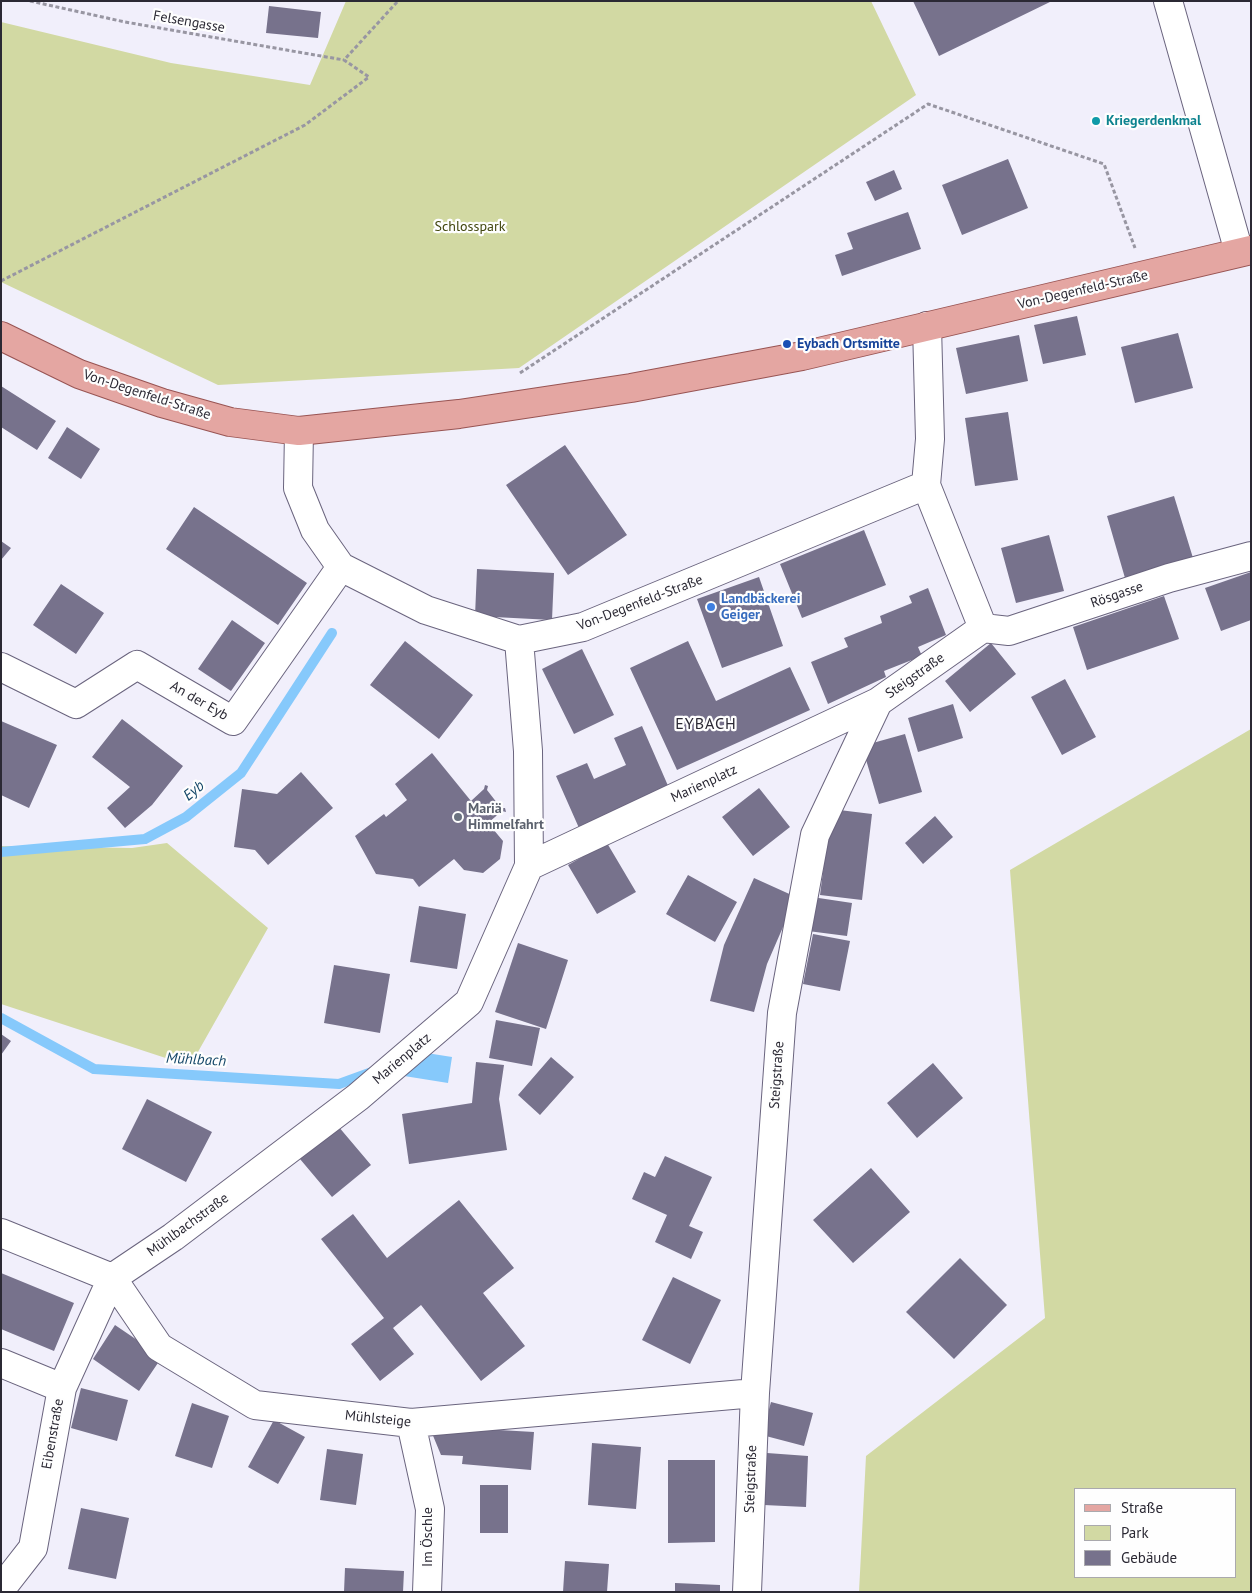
<!DOCTYPE html>
<html>
<head>
<meta charset="utf-8">
<style>
  body { margin:0 }
  #map { position:relative; width:1252px; height:1593px; overflow:hidden; background:#f1effb; font-family:"PT Sans",sans-serif }
  canvas { display:block }
  .frame { position:absolute; inset:0; border:2px solid #2b2934; pointer-events:none }
  .legend { position:absolute; left:1074px; top:1488px; width:162px; height:90px; box-sizing:border-box; background:#fefefe; border:1px solid #aaa9ad; margin:0; padding:6px 9px; list-style:none; font-size:15px; color:#2b2934 }
  .legend li { display:flex; align-items:center; gap:10px; height:25px }
  .legend b { width:25px; border:1px solid #aaa9ad }
</style>
</head>
<body>
<div id="map">
<canvas width="1252" height="1593"></canvas>
<div class="frame"></div>
<ul class="legend">
<li><b style="height:6px;background:#e4a6a2"></b>Straße</li>
<li><b style="height:14px;background:#d2d9a3"></b>Park</li>
<li><b style="height:14px;background:#77728c"></b>Gebäude</li>
</ul>
</div>
<script>
const g = document.querySelector('canvas').getContext('2d');
g.lineJoin = 'round';
function fill(path, color) {
  g.fillStyle = color;
  g.fill(path, 'evenodd');
}
function toPath(rows) {
  const path = new Path2D();
  for (const r of rows) {
    path.moveTo(r[0], r[1]);
    for (let i = 2; i < r.length; i += 2) path.lineTo(r[i], r[i + 1]);
  }
  return path;
}
function trace(path, color, width, dash) {
  g.strokeStyle = color;
  g.lineWidth = width;
  g.lineCap = dash ? 'butt' : 'round';
  g.setLineDash(dash || []);
  g.stroke(path);
}
function drawText(font, color, halo, rows, align = 'center') {
  g.font = font + ' "PT Sans",sans-serif';
  g.lineWidth = 4.5;
  g.setLineDash([]);
  g.textBaseline = 'middle';
  g.strokeStyle = halo;
  g.fillStyle = color;
  for (const [text, x, y, turn = 0] of rows) {
    g.save();
    g.translate(x, y);
    g.rotate((+turn || 0) * Math.PI / 180);
    g.textAlign = isNaN(turn) ? turn : align;
    if (halo) g.strokeText(text, 0, 0);
    g.fillText(text, 0, 0);
    g.restore();
  }
}
fill(toPath([
  [346,1,871,1,916,95,519,368,218,385,1,282,1,22,171,63,310,85],
  [1251,729,1251,1592,859,1592,866,1456,1045,1318,1010,870],
  [1236,1489,1236,1577,1076,1577,1076,1489],
  [167,843,268,928,190,1066,1,1004,1,846,132,848]
]), '#d2d9a3');
fill(toPath([
  [401,1049,452,1057,448,1083,398,1075]
]), '#86c9fb');
trace(toPath([
  [1,852,145,839,186,817,241,773,332,633],
  [1,1018,94,1069,339,1084,372,1072]
]), '#86c9fb', 10);
fill(toPath([
  [913,1,1052,1,939,56],
  [269,6,321,12,318,38,266,33],
  [1008,159,1028,208,962,235,942,185],
  [894,170,902,189,875,201,866,182],
  [908,212,921,249,842,276,835,255,853,249,847,233],
  [1077,316,1086,355,1043,364,1034,325],
  [1178,333,1193,388,1135,403,1121,347],
  [1019,335,1028,381,966,394,956,348],
  [1,386,56,421,37,450,1,427],
  [1008,412,1018,480,975,486,965,418],
  [67,427,100,449,81,479,48,458],
  [565,445,627,535,568,575,506,485],
  [1174,496,1193,558,1125,578,1107,516],
  [194,507,307,583,278,625,166,549],
  [864,530,886,585,802,618,780,564],
  [1049,535,1064,591,1016,603,1001,548],
  [1,541,11,548,1,560],
  [477,569,554,573,552,620,475,616],
  [1251,572,1251,620,1221,631,1205,588],
  [759,577,783,646,722,668,697,599],
  [61,584,104,613,76,654,33,625],
  [928,588,946,635,918,647,922,656,884,671,886,677,828,704,811,662,848,647,844,638,882,623,880,616,912,603,909,596],
  [1164,596,1179,639,1087,670,1073,627],
  [232,620,265,643,231,691,198,669],
  [405,641,473,695,439,739,370,685],
  [688,641,716,701,790,667,810,710,677,770,630,668],
  [991,643,1016,674,970,712,945,681],
  [582,649,614,715,574,734,542,669],
  [1065,679,1096,737,1062,755,1031,697],
  [953,704,963,738,918,752,908,718],
  [122,719,183,766,152,805,125,828,107,808,130,787,92,757],
  [1,721,57,745,29,808,1,795],
  [642,726,669,788,579,828,556,776,587,763,594,779,626,765,614,738],
  [905,734,922,792,879,804,862,746],
  [432,753,471,801,484,789,485,785,488,786,487,790,501,808,505,808,506,812,502,811,488,823,503,841,500,859,483,873,464,870,454,859,419,887,413,879,376,874,355,836,384,814,386,817,407,800,395,784],
  [301,772,333,808,268,865,255,850,234,847,242,789,277,794],
  [759,788,790,827,753,856,722,817],
  [831,809,872,814,862,900,820,895],
  [935,816,953,837,923,864,905,843],
  [607,843,636,892,597,914,568,865],
  [688,875,737,902,715,942,666,914],
  [754,878,796,897,767,964,754,1012,710,1001,724,945],
  [812,897,852,903,847,936,808,931],
  [419,906,466,914,457,969,410,962],
  [813,934,850,941,840,991,803,984],
  [518,943,568,960,546,1029,495,1012],
  [334,965,390,974,380,1033,324,1023],
  [496,1020,540,1028,532,1066,489,1058],
  [1,1034,11,1041,1,1055],
  [551,1057,574,1077,540,1115,518,1095],
  [476,1062,504,1065,499,1099,507,1150,409,1164,402,1114,472,1103],
  [933,1063,963,1098,917,1138,887,1103],
  [147,1099,212,1132,186,1182,122,1149],
  [338,1126,371,1165,332,1197,300,1159],
  [665,1156,712,1177,689,1226,703,1232,691,1259,655,1242,667,1215,632,1199,644,1172,655,1177],
  [871,1168,910,1212,853,1263,813,1220],
  [459,1200,514,1268,483,1293,525,1346,481,1381,421,1305,393,1328,414,1354,380,1381,351,1344,384,1318,321,1239,353,1214,387,1258],
  [960,1258,1007,1305,954,1359,906,1312],
  [1,1273,74,1303,54,1351,1,1329],
  [673,1277,721,1300,690,1364,642,1340],
  [115,1325,162,1357,139,1391,93,1359],
  [81,1388,128,1400,117,1441,71,1428],
  [771,1402,813,1413,804,1446,762,1435],
  [192,1403,229,1416,212,1468,175,1456],
  [274,1420,305,1437,278,1484,248,1467],
  [429,1426,534,1432,531,1470,462,1464,463,1456,441,1455],
  [592,1443,641,1447,636,1509,588,1505],
  [327,1449,363,1454,356,1505,320,1500],
  [767,1453,808,1456,806,1507,764,1505],
  [668,1460,715,1460,715,1542,668,1543],
  [480,1485,508,1485,508,1533,480,1533],
  [81,1508,129,1518,116,1579,68,1569],
  [565,1561,609,1564,607,1592,563,1592],
  [345,1568,404,1571,403,1592,344,1592],
  [675,1583,720,1585,720,1592,675,1592]
]), '#77728c');
const minor = toPath([
  [1168,1,1239,252],
  [927,326,930,439,926,485,983,628],
  [299,431,298,488,315,530,341,567,426,610,519,640,583,627,926,485],
  [983,628,1009,631,1169,578,1251,556],
  [1,667,76,704,137,665,233,721,341,567],
  [529,866,878,702],
  [1,1233,112,1278],
  [112,1278,173,1237,358,1097,469,1002,529,866,528,751,519,640],
  [112,1278,159,1347,255,1405,411,1423,755,1393],
  [1,1363,62,1388],
  [411,1423,430,1509,427,1592],
  [1,1589,33,1548,62,1388,112,1278],
  [747,1592,755,1393,782,1013,815,835,878,702,983,628]
]);
const major = toPath([
  [1,336,79,374,162,403,230,422,299,431,459,414,631,388,802,356,1251,250]
]);
trace(minor, '#6a647e', 30);
trace(major, '#985453', 30);
trace(toPath([
  [30,1,125,22,344,60],
  [1,281,305,125,369,77,344,60,398,1],
  [520,373,928,104,1104,164,1135,248]
]), '#9896a2', 3, [4, 2.5]);
trace(minor, '#fff', 28);
trace(major, '#e4a6a2', 28);
for (const [x, y, r, color] of [
  [1096,121,5,"#0f9aa8"],
  [787,344,5,"#1a4fb4"],
  [711,607,5,"#3f7fe0"],
  [458,817,5,"#6b7280"]
]) {
  const dot = new Path2D();
  dot.arc(x, y, r, 0, 2 * Math.PI);
  g.fillStyle = color;
  g.fill(dot);
  trace(dot, '#fefefe', 2);
}
drawText('14px', '#2b2934', '#fefefe', [
  ["Felsengasse",189,22,10],
  ["Von-Degenfeld-Straße",1083,290,-13],
  ["Von-Degenfeld-Straße",147,395,18],
  ["Rösgasse",1117,595,-19],
  ["Von-Degenfeld-Straße",640,603,-21],
  ["Steigstraße",915,676,-35],
  ["An der Eyb",199,701,30],
  ["Marienplatz",704,784,-25],
  ["Marienplatz",402,1059,-40],
  ["Steigstraße",777,1075,-86],
  ["Mühlbachstraße",188,1225,-36],
  ["Mühlsteige",378,1419,6],
  ["Eibenstraße",53,1434,-80],
  ["Steigstraße",751,1479,-88],
  ["Im Öschle",428,1537,-90]
]);
drawText('bold 14px', '#0d838f', '#fefefe', [
  ["Kriegerdenkmal",1106,121]
], 'left');
drawText('14px', '#42470e', '#fefefe', [
  ["Schlosspark",470,227]
]);
drawText('bold 14px', '#164399', '#fefefe', [
  ["Eybach Ortsmitte",797,344]
], 'left');
drawText('bold 14px', '#366cbe', '#fefefe', [
  ["Landbäckerei",721,599],
  ["Geiger",721,615]
], 'left');
drawText('bold 14px', '#5b616d', '#fefefe', [
  ["Mariä",468,809],
  ["Himmelfahrt",468,825]
], 'left');
drawText('italic 15px', '#134667', '#fefefe', [
  ["Eyb",194,791,-39],
  ["Mühlbach",196,1060,3]
]);
g.letterSpacing = '1px';
drawText('16px', '#2b2934', '#fefefe', [
  ["EYBACH",706,724]
]);
g.letterSpacing = '0px';
</script>
</body>
</html>
